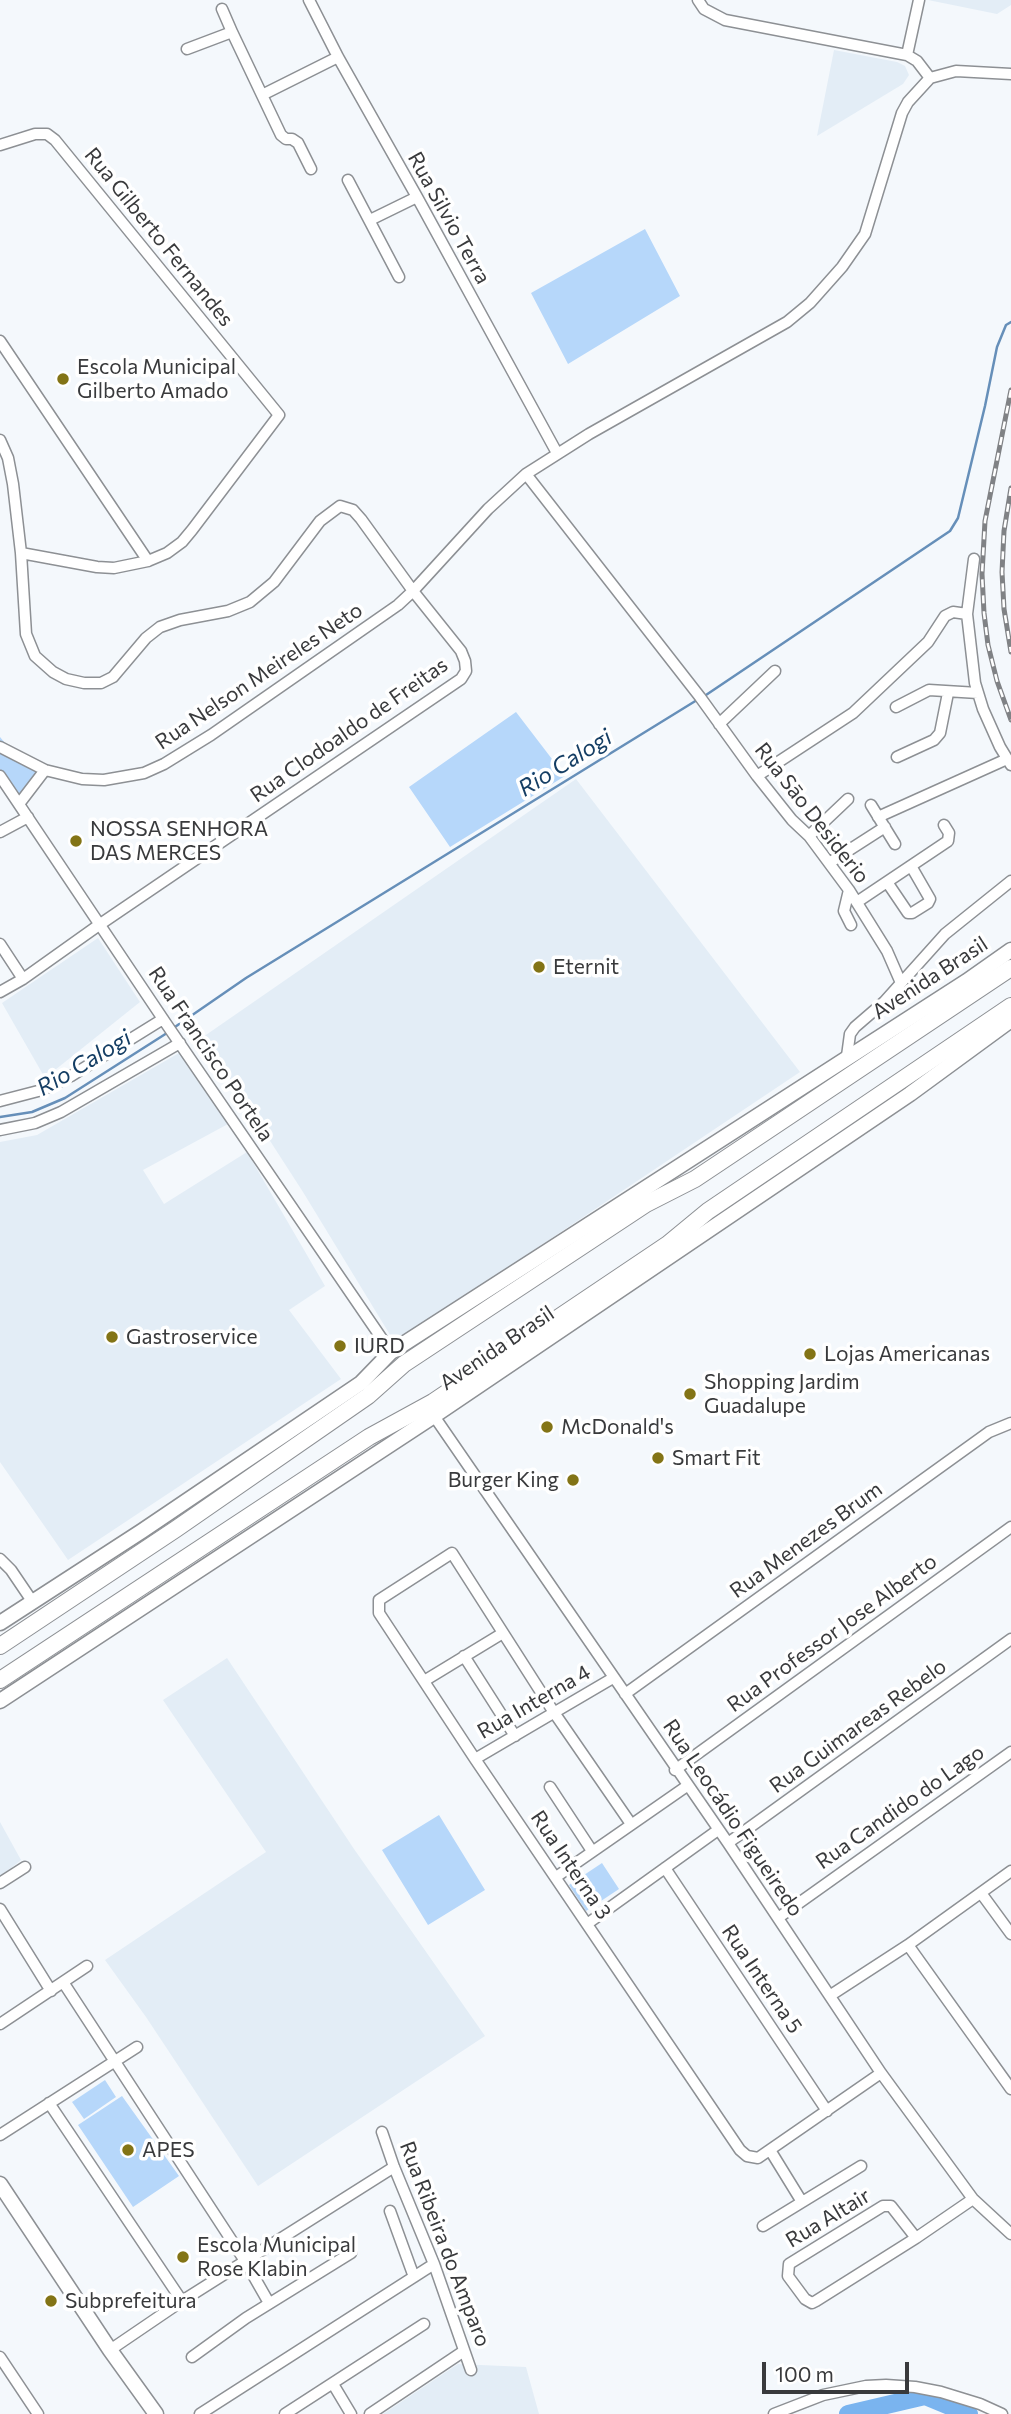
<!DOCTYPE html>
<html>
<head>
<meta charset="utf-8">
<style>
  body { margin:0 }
  #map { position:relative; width:1011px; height:2414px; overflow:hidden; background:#f4f8fc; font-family:Commissioner,sans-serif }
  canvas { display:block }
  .scale { position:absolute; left:762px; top:2362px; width:147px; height:32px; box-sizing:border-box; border:4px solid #393a3c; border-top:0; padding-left:9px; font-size:21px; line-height:24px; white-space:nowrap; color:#393a3c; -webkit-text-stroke:5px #fff; paint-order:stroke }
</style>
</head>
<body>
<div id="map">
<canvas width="1011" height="2414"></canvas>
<div class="scale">100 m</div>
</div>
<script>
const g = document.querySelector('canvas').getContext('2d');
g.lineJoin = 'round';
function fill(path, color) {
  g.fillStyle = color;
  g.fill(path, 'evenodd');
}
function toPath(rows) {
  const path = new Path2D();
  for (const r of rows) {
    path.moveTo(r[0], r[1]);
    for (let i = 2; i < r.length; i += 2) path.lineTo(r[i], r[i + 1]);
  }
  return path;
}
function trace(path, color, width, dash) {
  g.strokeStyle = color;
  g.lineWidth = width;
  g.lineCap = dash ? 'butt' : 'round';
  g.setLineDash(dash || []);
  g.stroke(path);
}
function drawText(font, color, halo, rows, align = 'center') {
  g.font = font + ' Commissioner,sans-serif';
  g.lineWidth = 7;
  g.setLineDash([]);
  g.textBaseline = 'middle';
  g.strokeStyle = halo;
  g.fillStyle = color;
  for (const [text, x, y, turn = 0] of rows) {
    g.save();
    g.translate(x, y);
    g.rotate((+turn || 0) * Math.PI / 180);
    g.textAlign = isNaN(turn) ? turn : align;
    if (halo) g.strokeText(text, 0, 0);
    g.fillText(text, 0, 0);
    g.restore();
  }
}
fill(toPath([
  [928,0,1011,0,1011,5,997,14],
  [834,50,897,62,905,66,909,75,903,84,817,136],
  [576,779,800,1072,395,1343,303,1192,203,1037],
  [98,938,140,1002,45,1078,2,1003],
  [179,1053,228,1124,143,1170,164,1204,247,1152,325,1286,289,1310,341,1379,68,1560,0,1462,0,1142,37,1135],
  [227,1658,354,1849,485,2036,258,2186,146,2017,105,1960,266,1852,163,1700],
  [0,1822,21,1860,0,1877],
  [458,2364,526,2367,539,2414,383,2414]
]), '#e3edf6');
fill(toPath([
  [645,229,680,296,568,364,531,293],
  [516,712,565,776,450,847,409,787],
  [0,737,21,762,42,771,20,796,0,770],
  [439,1815,485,1890,428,1925,382,1850],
  [602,1863,619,1889,586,1911,569,1885],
  [105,2080,116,2097,84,2119,72,2102],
  [122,2096,179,2176,133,2207,78,2125]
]), '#b6d7fa');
trace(toPath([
  [703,697,950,531,958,518,985,406,997,347,1006,325,1011,322],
  [172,1029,246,978,697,700],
  [0,1117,32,1112,65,1098,167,1033]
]), '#668fb9', 2.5);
trace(toPath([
  [848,2414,925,2396,969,2414]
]), '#7ab4ef', 18);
const minor = toPath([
  [309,0,338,57,417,197,557,453],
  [698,0,704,9,725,20,907,55,917,61,930,78],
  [222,9,232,32],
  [187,49,232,32,281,135,286,139,292,139,298,143,311,169],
  [907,55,919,0],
  [262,95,338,57],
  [0,145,35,134,47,134,55,140,279,415,192,530,182,542,167,553,148,561,114,568,97,567,21,553],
  [348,180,399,277],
  [370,220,417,197],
  [0,341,148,561],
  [0,440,8,458,13,484,21,553,26,634,35,656,53,672,66,679,84,683,101,683,113,677,146,638,160,627,180,620,228,611,250,602,274,582,320,521,340,506,353,510,361,519,413,591,461,651,465,661,466,671,461,679,99,925,23,979,0,992],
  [526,474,700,697,757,776,792,820,809,836,849,890,887,951,901,983],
  [974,559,967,614,975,683,983,709,1000,747,1011,765],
  [896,707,929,690,978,693],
  [719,724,775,671],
  [0,747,45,770,82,779,104,780,144,773,164,764,211,735,398,605,413,591,488,509,526,474,589,434,787,322,810,303,842,267,865,234,902,113,908,102,930,78,956,71,1011,74],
  [897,757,934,740,940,733,948,693],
  [0,776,165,1022,391,1352],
  [757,776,853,713,928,642,945,616,953,612,967,614],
  [19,804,45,770],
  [871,805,895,844],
  [878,817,1007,759],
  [0,832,28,817],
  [809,836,848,799],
  [829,863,885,827],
  [887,882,908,913,912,913,928,903,930,899,911,866],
  [849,890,844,911,851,925],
  [857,902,948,841,949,833,944,825],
  [0,944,23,979],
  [847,1056,850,1034,855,1027,884,1002,945,934,1011,881],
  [0,1101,42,1090,71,1076,163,1019],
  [0,1130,35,1123,61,1112,180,1043],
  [434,1416,728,1843,881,2073,973,2199,1011,2234],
  [0,1559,11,1570,32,1601],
  [464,1656,515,1736],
  [424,1681,503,1633],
  [625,1694,989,1432,1011,1423],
  [475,1759,613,1678],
  [675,1770,1011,1527],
  [550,1787,592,1851],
  [631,1824,553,1711,452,1553,379,1600,379,1613,475,1759,740,2150,747,2156,758,2158,881,2073],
  [728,1843,1011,1639],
  [665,1868,827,2111],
  [556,1877,687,1786],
  [0,1883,25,1867],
  [981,1893,1011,1934],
  [0,1909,51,1991],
  [778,1918,1011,1752],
  [587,1924,718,1830],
  [908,1945,1011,2089],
  [63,1982,245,2261,269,2303],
  [831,1995,908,1945,1011,1871],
  [0,2024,87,1966],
  [49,2103,182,2301],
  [382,2132,394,2167,434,2264,471,2370],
  [0,2135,137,2047],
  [770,2150,802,2202],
  [390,2211,414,2277],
  [763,2226,861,2166],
  [916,2238,891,2206,883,2206,789,2264,788,2276,805,2299,812,2303,816,2301,916,2238,973,2199],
  [110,2350,182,2301,394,2167],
  [0,2357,38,2414],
  [192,2357,246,2318,351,2253],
  [333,2384,351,2414],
  [200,2414,434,2264],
  [285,2414,424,2324],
  [370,2414,464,2351],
  [774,2414,823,2395,866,2386,886,2385,915,2387,941,2392,980,2404,1002,2414]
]);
const major = toPath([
  [0,1623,142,1531,361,1383,391,1352,967,981,1011,950],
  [0,1701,434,1416,910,1094,1011,1020],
  [0,2184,110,2350,156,2414]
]);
const highway = toPath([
  [0,1646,176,1529,368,1396,404,1364,646,1204,695,1179,1011,968],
  [0,1680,369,1437,433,1402,668,1244,708,1211,1011,1006]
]);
trace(minor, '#8d9094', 13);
trace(major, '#8d9094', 17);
trace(highway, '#8d9094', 18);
trace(minor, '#fff', 10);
trace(major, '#fff', 14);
trace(highway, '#fff', 16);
const rail = toPath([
  [1011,390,985,521,982,574,984,613,988,645,997,681,1011,720],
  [1011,488,1004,531,1002,572,1004,609,1011,652]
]);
trace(rail, '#808285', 5);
trace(rail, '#fff', 2.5, [8]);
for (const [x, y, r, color] of [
  [63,379,7,"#837416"],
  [76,841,7,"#837416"],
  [539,967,7,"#837416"],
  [112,1337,7,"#837416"],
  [340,1346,7,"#837416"],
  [810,1354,7,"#837416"],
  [690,1394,7,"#837416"],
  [547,1427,7,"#837416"],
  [658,1458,7,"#837416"],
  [573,1480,7,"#837416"],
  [128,2150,7,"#837416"],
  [183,2257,7,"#837416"],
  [51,2301,7,"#837416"]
]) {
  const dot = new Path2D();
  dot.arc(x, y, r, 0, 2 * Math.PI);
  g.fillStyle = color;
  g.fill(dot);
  trace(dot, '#fff', 2.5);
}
drawText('21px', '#393a3c', '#fff', [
  ["Rua Silvio Terra",449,218,61],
  ["Rua Gilberto Fernandes",159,237,51],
  ["Rua Nelson Meireles Neto",259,676,-34],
  ["Rua Clodoaldo de Freitas",349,730,-35],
  ["Rua Sāo Desiderio",812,813,52],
  ["Avenida Brasil",930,978,-33],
  ["Rua Francisco Portela",211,1054,56],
  ["Avenida Brasil",497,1348,-34],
  ["Rua Menezes Brum",806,1540,-36],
  ["Rua Professor Jose Alberto",832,1633,-36],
  ["Rua Interna 4",534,1702,-30],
  ["Rua Guimareas Rebelo",858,1726,-36],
  ["Rua Candido do Lago",900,1807,-35],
  ["Rua Leocádio Figueiredo",733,1818,56],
  ["Rua Interna 3",571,1865,56],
  ["Rua Interna 5",762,1979,56],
  ["Rua Altair",828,2218,-31],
  ["Rua Ribeira do Amparo",445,2244,69]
]);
drawText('21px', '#393a3c', '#fff', [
  ["Escola Municipal",77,367],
  ["Gilberto Amado",77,391],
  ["NOSSA SENHORA",90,829],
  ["DAS MERCES",90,853],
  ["Eternit",553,967],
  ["Gastroservice",126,1337],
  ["IURD",354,1346],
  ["Lojas Americanas",824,1354],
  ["Shopping Jardim",704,1382],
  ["Guadalupe",704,1406],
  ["McDonald's",561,1427],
  ["Smart Fit",672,1458],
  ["Burger King",559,1480,"right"],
  ["APES",142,2150],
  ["Escola Municipal",197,2245],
  ["Rose Klabin",197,2269],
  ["Subprefeitura",65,2301]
], 'left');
drawText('italic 23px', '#153e64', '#fff', [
  ["Rio Calogi",565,763,-32],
  ["Rio Calogi",84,1063,-31]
]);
</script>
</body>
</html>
